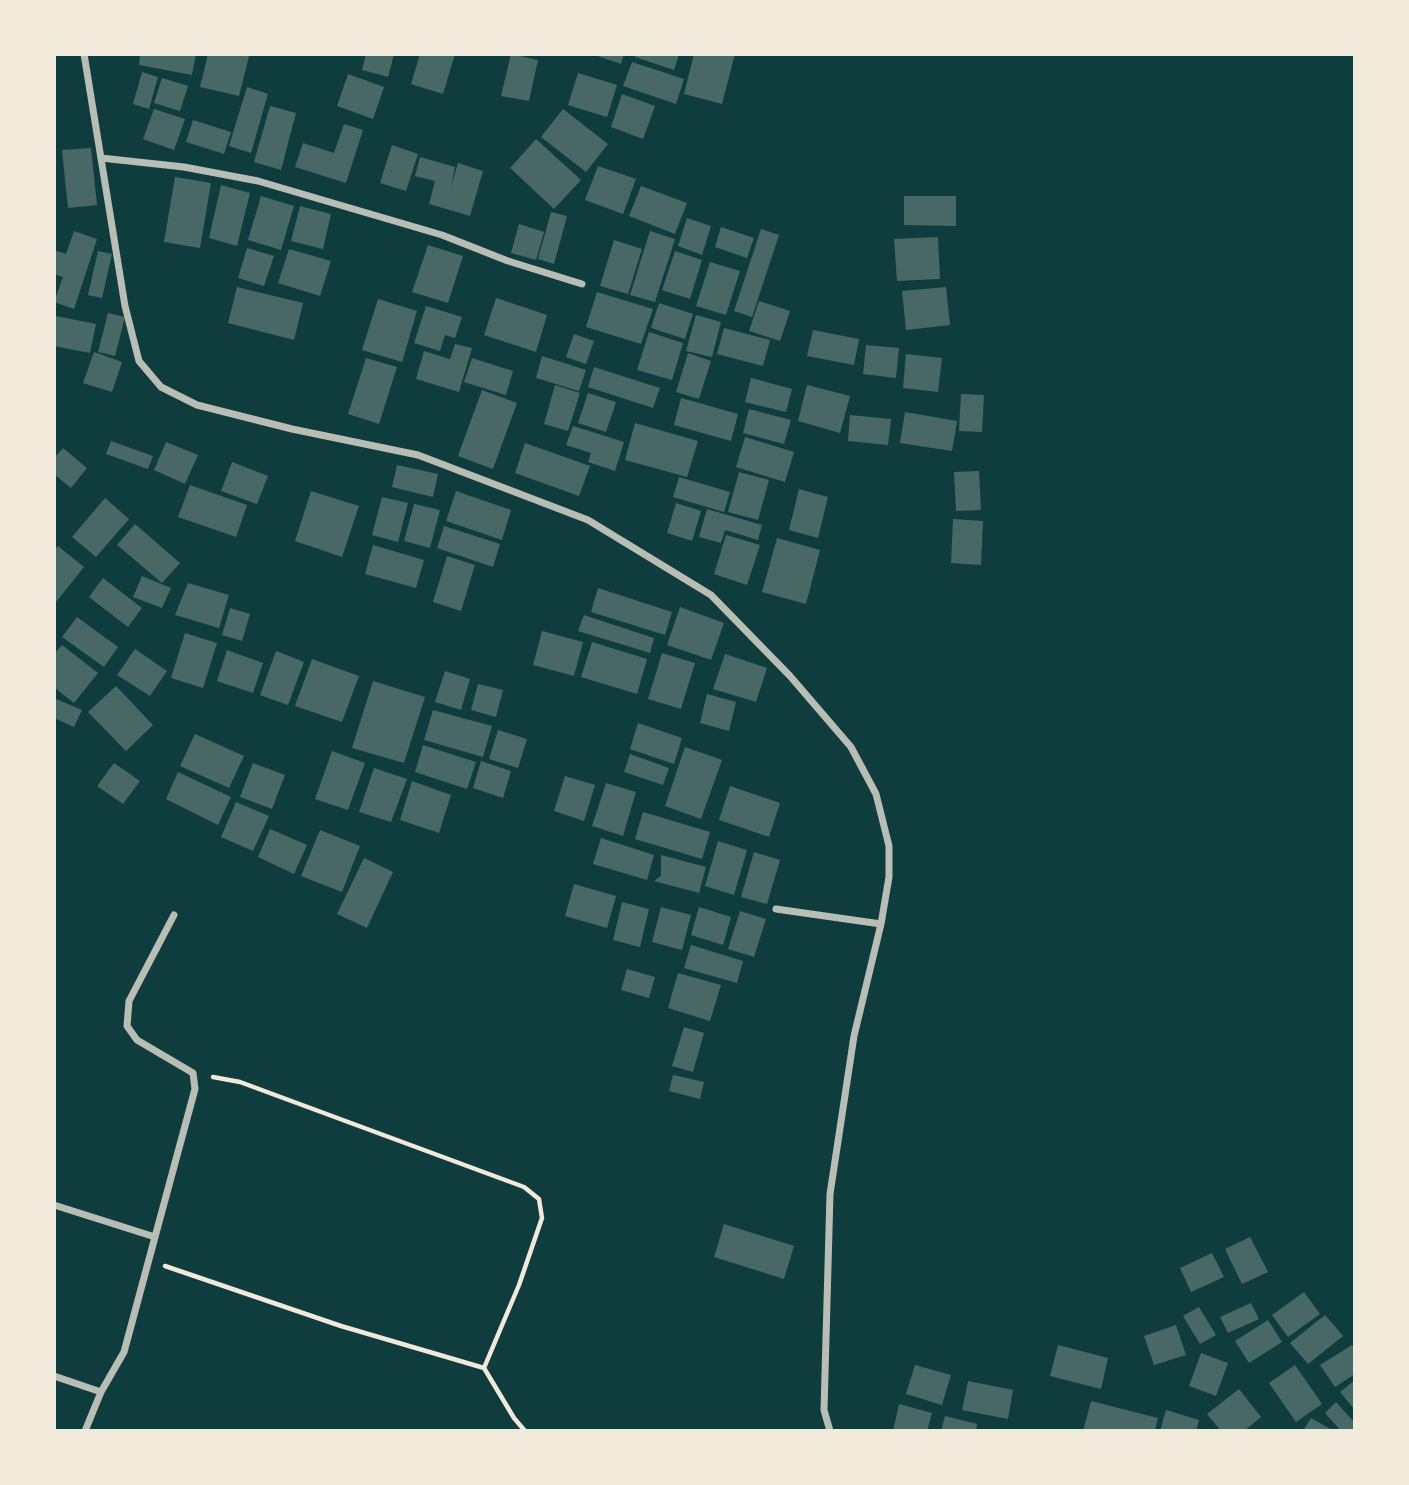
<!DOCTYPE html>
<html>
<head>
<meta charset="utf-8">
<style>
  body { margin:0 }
  #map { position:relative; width:1409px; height:1485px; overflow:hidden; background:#0f3d3e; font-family:"Archivo Narrow",sans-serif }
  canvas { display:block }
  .frame { position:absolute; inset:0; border:56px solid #f1e9da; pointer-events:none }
</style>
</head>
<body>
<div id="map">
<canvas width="1409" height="1485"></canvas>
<div class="frame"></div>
</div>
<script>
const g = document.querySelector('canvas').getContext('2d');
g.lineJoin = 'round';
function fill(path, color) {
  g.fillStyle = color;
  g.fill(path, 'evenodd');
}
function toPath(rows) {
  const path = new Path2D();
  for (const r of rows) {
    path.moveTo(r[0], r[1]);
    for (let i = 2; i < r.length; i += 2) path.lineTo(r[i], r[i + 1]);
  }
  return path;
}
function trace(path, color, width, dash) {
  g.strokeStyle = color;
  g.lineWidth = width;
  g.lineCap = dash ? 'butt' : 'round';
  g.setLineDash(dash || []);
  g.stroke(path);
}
fill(toPath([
  [140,54,196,54,192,75,139,65],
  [208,54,249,56,239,96,200,87],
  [366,54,394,54,388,77,362,70],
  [420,54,455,54,443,94,411,84],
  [511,54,538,60,529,101,501,96],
  [592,54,624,54,621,64],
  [636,54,679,54,674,70,635,57],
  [694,54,735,54,722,104,684,94],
  [632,62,684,79,676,104,623,86],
  [142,72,158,77,149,109,133,104],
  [578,73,617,85,607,117,568,105],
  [348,74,384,87,373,119,337,106],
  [162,78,188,86,180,111,154,103],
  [247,87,268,94,251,153,229,146],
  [622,94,655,106,643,139,611,127],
  [270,106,296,113,281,170,254,162],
  [154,109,185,119,174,150,143,139],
  [563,109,608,144,586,172,541,137],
  [193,120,231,132,224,154,186,142],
  [344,124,363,130,346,183,295,167,303,143,334,153],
  [536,139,581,180,554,209,510,168],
  [392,145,418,154,406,191,380,183],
  [91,148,97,205,68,208,62,150],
  [420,157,455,167,451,187,458,163,483,171,470,216,429,204,435,181,415,176],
  [598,166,636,179,623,214,585,200],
  [175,177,211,183,200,248,164,242],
  [221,185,250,193,237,246,209,238],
  [641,186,687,203,675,234,629,216],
  [261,196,294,206,281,250,248,240],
  [904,196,956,196,956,226,904,225],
  [300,206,331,214,323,249,291,241],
  [551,212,567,216,554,264,538,259],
  [687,218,711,226,702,255,678,246],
  [519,224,544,232,536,260,511,253],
  [721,227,754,238,747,258,715,247],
  [761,229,779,235,752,317,734,311],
  [74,231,97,239,74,309,54,302,63,277,54,274,54,250,66,254],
  [650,231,675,239,655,302,630,295],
  [938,237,940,279,897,281,894,239],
  [614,240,642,249,628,294,600,286],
  [428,245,463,256,448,303,412,292],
  [247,248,274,256,264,286,238,278],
  [289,249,331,261,320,296,278,283],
  [98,251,112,254,102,298,88,295],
  [675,251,702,260,690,299,662,290],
  [710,262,740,271,726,315,696,306],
  [237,287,303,303,294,340,228,323],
  [946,287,950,325,906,330,902,291],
  [597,292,653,309,641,344,586,327],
  [496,298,547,315,536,352,484,335],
  [378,299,417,311,402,362,362,350],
  [759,301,790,311,780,341,749,331],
  [659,303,693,314,685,339,651,328],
  [426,306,462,317,455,338,445,335,440,351,414,343],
  [108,313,125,317,115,356,98,352],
  [696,315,721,322,712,357,686,351],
  [56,316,96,324,90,353,54,346],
  [724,328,770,340,763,366,717,354],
  [813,330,859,339,854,365,807,356],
  [649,332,683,343,672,380,637,370],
  [574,334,594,341,586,364,566,357],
  [455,344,472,348,459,392,416,379,424,351,450,359],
  [866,345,899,348,896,378,863,374],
  [94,352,122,362,112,392,83,383],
  [688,353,711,361,699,399,676,392],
  [906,354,942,358,938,392,903,388],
  [542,356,586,370,579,391,536,378],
  [366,358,397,367,379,424,348,414],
  [472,358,513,371,506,395,464,382],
  [594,367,660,388,653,408,588,387],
  [751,378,792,389,786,412,745,402],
  [555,385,580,393,568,431,544,424],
  [807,385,850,396,840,433,798,421],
  [482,390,517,403,493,469,458,456],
  [588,393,616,402,606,432,578,423],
  [961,394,984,395,982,432,959,431],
  [681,398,738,414,731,441,674,425],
  [749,409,791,420,784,444,743,433],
  [905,412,957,421,952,451,900,443],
  [850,415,891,419,888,445,848,441],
  [635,423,698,441,687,477,625,460],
  [573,426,624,442,615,471,588,462,591,453,566,445],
  [745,437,794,452,785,482,736,467],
  [111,441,153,456,148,469,106,454],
  [166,442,198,455,185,484,154,470],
  [525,443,590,466,579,496,515,473],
  [63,448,87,468,71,488,54,474,54,458],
  [232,462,268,476,257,504,221,491],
  [397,465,438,474,433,497,392,487],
  [979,471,981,510,956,511,954,472],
  [739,472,769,480,758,520,728,512],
  [679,477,730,492,724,512,673,497],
  [190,485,247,505,236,537,178,517],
  [799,489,828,497,818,538,789,530],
  [311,491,359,506,342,557,295,541],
  [456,491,511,510,502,540,446,521],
  [382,497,408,503,398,542,372,535],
  [105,498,129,519,96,557,72,537],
  [676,503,701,511,692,541,667,533],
  [414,504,440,510,430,548,404,541],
  [707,509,762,525,758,540,725,530,721,543,699,537],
  [953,519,983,521,981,565,951,563],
  [135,524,180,563,162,583,117,545],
  [444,526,500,544,493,567,437,548],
  [726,535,760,545,747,585,714,574],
  [777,538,820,550,806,604,762,592],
  [373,545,424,560,416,588,365,574],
  [58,546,84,567,56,602,54,550],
  [447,556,475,565,461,611,433,602],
  [142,576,171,588,162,608,133,597],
  [103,578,142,608,128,627,89,597],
  [188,583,229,595,219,628,175,615],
  [598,588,672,612,665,635,591,612],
  [680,607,724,623,711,660,667,645],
  [230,608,250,614,242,641,222,635],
  [584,615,654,638,650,653,578,631],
  [77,617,118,647,104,667,62,637],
  [542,631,583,642,574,676,533,665],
  [185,633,217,643,203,688,171,678],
  [592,642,647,659,637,694,581,677],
  [62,645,98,673,74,703,54,687,54,654],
  [135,649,167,671,150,696,117,675],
  [227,650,263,663,253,693,217,681],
  [276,651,304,662,288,705,260,695],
  [662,653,695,663,681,709,648,699],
  [725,654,767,668,756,702,713,689],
  [312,659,359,676,342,722,295,706],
  [445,671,470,679,461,710,435,702],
  [373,681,425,697,404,763,352,748],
  [478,684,503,690,496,717,471,710],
  [116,686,153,725,126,751,88,712],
  [707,694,736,702,729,731,700,723],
  [56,699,82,710,74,727,54,718],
  [433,710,492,726,483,757,424,740],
  [638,723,682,738,674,764,630,749],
  [498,730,527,739,518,768,489,759],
  [195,734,244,756,229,788,180,766],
  [423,745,476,762,467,789,415,772],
  [685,747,722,760,701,819,665,806],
  [332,751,365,763,348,810,315,799],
  [630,754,669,768,663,785,624,772],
  [481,761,511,771,503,798,473,788],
  [114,763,140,781,123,804,97,786],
  [253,763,285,775,272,809,240,797],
  [374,768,407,779,391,822,359,812],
  [178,772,231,797,218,825,166,799],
  [565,776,595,785,584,821,554,811],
  [412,781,451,795,439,833,400,820],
  [606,783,636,792,623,836,592,826],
  [730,786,780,803,769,837,719,820],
  [236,802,269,816,253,851,221,837],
  [643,812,710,832,702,859,635,839],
  [270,829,307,845,294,874,258,857],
  [320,830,360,846,342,892,301,876],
  [601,838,654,855,647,880,593,864],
  [718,841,747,850,734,895,705,886],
  [754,852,780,860,767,904,741,897],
  [661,855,706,867,699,893,654,881,661,876],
  [364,858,393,872,367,928,337,914],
  [574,884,616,896,607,928,565,916],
  [622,902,649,909,640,947,613,940],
  [661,907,691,915,682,950,652,942],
  [699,907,731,917,723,945,691,935],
  [740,911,766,919,754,957,728,949],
  [691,945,743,961,737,983,684,968],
  [627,969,655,977,649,998,621,990],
  [678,973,721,985,710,1021,668,1008],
  [684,1027,704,1033,693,1072,672,1066],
  [673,1075,704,1082,700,1099,669,1091],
  [724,1224,794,1246,784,1279,714,1257],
  [1250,1237,1268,1272,1242,1284,1225,1249],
  [1212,1253,1224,1277,1191,1292,1180,1268],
  [1304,1292,1320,1314,1288,1337,1272,1315],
  [1251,1303,1259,1319,1228,1333,1220,1317],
  [1199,1307,1216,1335,1200,1344,1183,1316],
  [1325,1315,1343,1336,1308,1364,1290,1343],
  [1268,1320,1282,1342,1249,1363,1235,1341],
  [1176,1325,1186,1355,1154,1365,1144,1336],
  [1058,1345,1108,1358,1101,1389,1050,1376],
  [1352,1345,1355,1349,1355,1374,1335,1387,1320,1365],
  [1201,1353,1228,1363,1216,1396,1189,1386],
  [915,1365,951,1375,942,1405,906,1394],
  [1295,1365,1322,1404,1296,1422,1269,1383],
  [1355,1380,1355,1410,1340,1392],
  [968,1381,1013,1390,1008,1419,962,1410],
  [1239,1389,1261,1417,1244,1431,1221,1431,1207,1414],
  [1091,1401,1158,1418,1155,1431,1083,1431],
  [1336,1402,1355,1423,1355,1431,1341,1431,1325,1413],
  [899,1404,932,1413,927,1431,893,1431],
  [1166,1410,1199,1420,1196,1431,1160,1431],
  [945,1416,977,1424,976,1431,941,1431],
  [1311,1418,1334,1431,1303,1431]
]), '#486865');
trace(toPath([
  [213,1077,240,1082,524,1187,539,1199,542,1218,519,1285,484,1368,514,1418,525,1431],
  [165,1266,341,1326,484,1368]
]), '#f1e9da', 4.5);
trace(toPath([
  [84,54,125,306,139,361,161,387,197,405,292,429,418,455,588,520,711,595,790,676,851,747,876,794,889,846,889,877,881,924,854,1036,830,1194,824,1410,830,1431],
  [101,158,184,167,258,181,442,235,508,261,582,284],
  [776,909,881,924],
  [54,1205,155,1237,124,1352,101,1392],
  [155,1237,195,1089,193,1073,137,1040,127,1026,129,1001,174,915],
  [54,1376,101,1392,85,1431]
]), '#b8beb3', 7);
</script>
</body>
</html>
